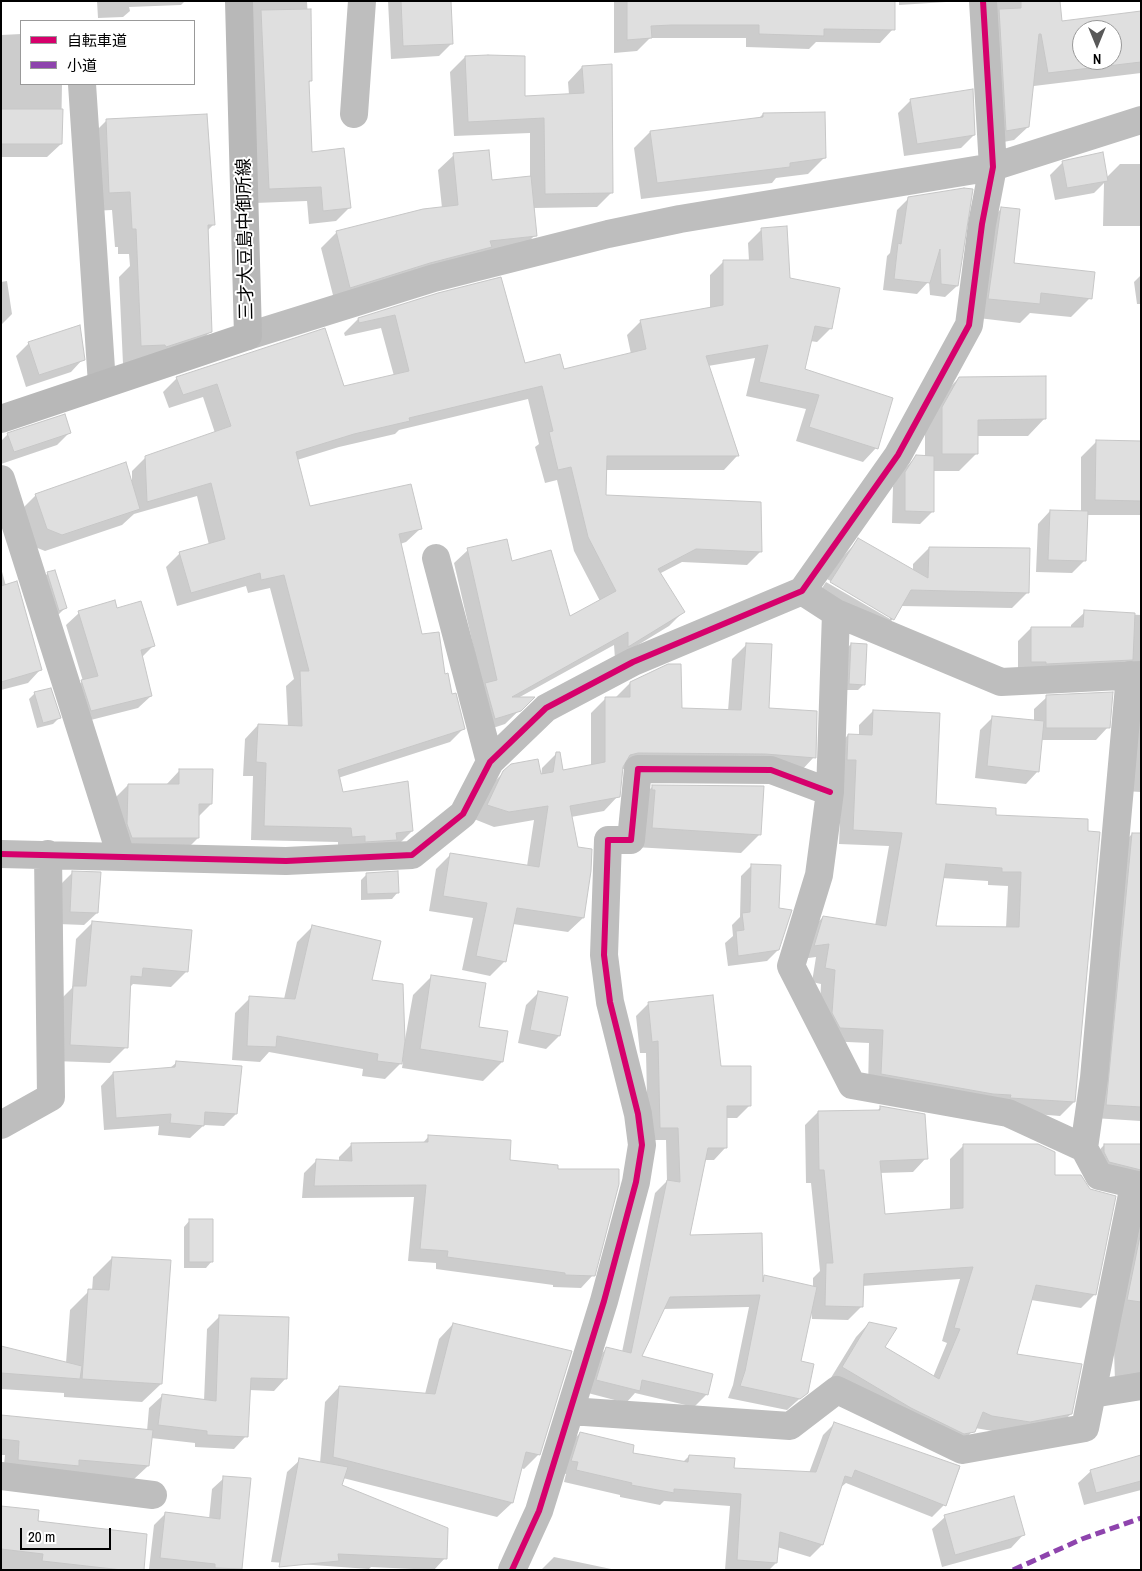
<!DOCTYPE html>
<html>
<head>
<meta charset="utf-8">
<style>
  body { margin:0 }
  #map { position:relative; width:1142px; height:1571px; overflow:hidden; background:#fff; font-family:"Archivo Narrow","Noto Sans JP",sans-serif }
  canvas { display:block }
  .frame { position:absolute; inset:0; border:2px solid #000; pointer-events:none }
  .legend { position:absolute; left:20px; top:20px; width:175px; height:65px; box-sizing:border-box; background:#fff; border:1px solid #999; margin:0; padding:6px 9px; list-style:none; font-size:15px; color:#000 }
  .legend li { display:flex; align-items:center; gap:10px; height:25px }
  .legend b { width:25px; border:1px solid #999 }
  .north { position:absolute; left:1072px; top:20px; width:50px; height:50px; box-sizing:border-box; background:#fff; border:1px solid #999; border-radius:50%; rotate:180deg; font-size:14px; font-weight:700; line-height:20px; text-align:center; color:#000 }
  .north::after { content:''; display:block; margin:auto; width:18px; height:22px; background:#595959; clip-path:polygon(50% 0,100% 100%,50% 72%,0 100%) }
  .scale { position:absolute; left:20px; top:1528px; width:91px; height:22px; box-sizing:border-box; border:2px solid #000; border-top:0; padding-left:6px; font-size:15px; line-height:18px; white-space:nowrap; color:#000; -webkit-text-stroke:4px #fff; paint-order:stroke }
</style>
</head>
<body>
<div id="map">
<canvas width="1142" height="1571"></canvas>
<div class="frame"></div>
<ul class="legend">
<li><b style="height:6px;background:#d6006c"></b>自転車道</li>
<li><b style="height:6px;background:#8e44ad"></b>小道</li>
</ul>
<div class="north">N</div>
<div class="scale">20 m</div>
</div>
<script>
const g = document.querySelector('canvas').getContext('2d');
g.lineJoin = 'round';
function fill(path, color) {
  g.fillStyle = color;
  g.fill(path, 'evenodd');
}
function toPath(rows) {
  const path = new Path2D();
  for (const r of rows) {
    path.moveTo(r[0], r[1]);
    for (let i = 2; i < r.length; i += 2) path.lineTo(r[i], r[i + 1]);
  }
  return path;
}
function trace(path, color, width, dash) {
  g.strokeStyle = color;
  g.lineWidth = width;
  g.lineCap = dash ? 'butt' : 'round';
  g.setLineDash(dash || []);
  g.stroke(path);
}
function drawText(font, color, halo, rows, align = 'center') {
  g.font = font + ' "Archivo Narrow","Noto Sans JP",sans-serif';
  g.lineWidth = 4;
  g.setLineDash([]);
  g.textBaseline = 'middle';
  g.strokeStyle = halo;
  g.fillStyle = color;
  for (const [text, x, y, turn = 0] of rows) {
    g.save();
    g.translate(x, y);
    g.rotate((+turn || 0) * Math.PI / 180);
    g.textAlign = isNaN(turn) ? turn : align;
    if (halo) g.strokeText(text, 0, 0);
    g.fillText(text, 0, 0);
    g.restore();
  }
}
fill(toPath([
  [97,1,185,1,181,5,129,7,130,11,123,17,98,18],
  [247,1,307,1,311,80,308,84,311,153,350,207,336,221,309,224,307,201,255,203],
  [388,1,450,1,452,43,439,56,391,59],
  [614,1,894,1,893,29,880,43,816,42,809,49,746,47,746,38,650,38,637,51,614,53],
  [899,1,962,1,899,5],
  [977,1,1052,1,1053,23,1082,42,1082,60,1112,60,1112,35,1141,27,1141,73,1034,86,1033,80,1028,127,1014,140,993,144],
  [21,34,21,84,62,84,61,144,47,157,1,157,1,35],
  [465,57,524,97,569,95,568,82,582,67,612,192,597,207,533,208,535,235,520,251,335,303,321,248,337,232,442,208,438,170,454,155,491,181,530,177,530,133,454,136,450,72],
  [911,100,974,135,961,148,904,156,898,113],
  [763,114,825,157,808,174,776,178,772,183,641,199,634,148,650,132,758,119],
  [106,121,214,224,207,231,211,331,193,349,123,364,119,277,130,266,129,254,118,254,118,247,115,247,112,210,92,211,88,139],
  [1063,162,1106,178,1120,164,1141,164,1141,226,1103,226,1104,183,1094,193,1055,200,1050,175],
  [964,189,957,286,945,297,930,295,929,281,917,294,883,290,887,256,890,253,897,210,909,198],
  [1002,208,1013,264,1090,298,1071,317,1030,313,1020,323,970,317,983,227],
  [762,229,789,279,831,328,817,342,810,341,803,370,876,448,863,462,796,441,806,409,746,396,755,358,708,366,737,456,724,470,605,470,605,497,761,551,747,565,682,562,659,574,683,612,669,626,615,659,614,645,518,698,532,698,505,724,481,732,483,688,454,563,468,550,511,562,569,618,600,601,574,551,557,480,545,483,535,447,539,444,528,399,399,430,395,434,339,447,297,460,309,508,420,529,406,542,400,544,421,635,444,675,464,728,450,742,338,778,342,793,412,831,398,845,338,850,338,842,251,840,253,776,243,776,245,739,258,725,288,727,286,686,294,679,270,588,248,593,246,586,177,606,166,567,180,553,209,545,197,496,134,514,122,525,45,551,30,545,19,512,36,495,132,485,132,471,146,457,215,433,203,397,169,408,163,392,177,378,343,388,394,376,381,328,345,336,344,333,358,319,439,294,524,365,563,371,631,354,627,335,641,321,710,309,710,275,724,261,749,261,748,243],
  [1141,275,1141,304,1137,304,1134,282],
  [7,281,12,314,1,325,1,282],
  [29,343,83,359,71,372,26,387,16,356],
  [959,378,1045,418,1028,436,976,436,976,454,959,471,933,471,933,511,920,524,892,523,893,486,903,470,916,457,925,457,925,426,941,396],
  [70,432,57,445,1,464,1,441,8,434],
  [1096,442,1141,442,1141,515,1086,515,1085,560,1072,573,1036,572,1038,524,1050,511,1081,512,1081,457],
  [859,540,913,571,913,564,929,548,1028,592,1012,608,901,606,893,619,877,635,815,599,826,582,890,619,890,616,827,579,843,556],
  [1,568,6,586,40,670,28,683,1,690],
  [48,573,65,608,59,614,53,616,42,579],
  [116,610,153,646,141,658,151,696,138,708,79,723,69,694,83,681,66,625,79,613],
  [1085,612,1141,615,1141,680,1018,675,1018,641,1031,628,1071,628,1071,625],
  [747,644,768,709,814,757,800,772,750,768,621,769,618,796,604,811,571,817,583,918,568,932,513,924,505,961,490,976,462,970,473,918,429,911,436,869,450,855,527,866,534,820,494,827,474,819,488,788,511,765,541,777,542,768,557,753,562,771,591,766,591,713,606,698,616,697,630,683,681,709,728,711,732,659],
  [851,644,864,684,858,690,844,690,845,650],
  [35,693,59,718,53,724,37,728,29,699],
  [1141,695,1141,792,1124,791],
  [1047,697,1108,727,1096,740,1041,740,1038,771,1026,784,975,778,980,730,992,718,1034,721,1034,709],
  [873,711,934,805,995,816,1087,820,1074,1102,1060,1116,997,1111,868,1088,869,1043,826,1041,819,1027,821,984,812,982,816,957,801,959,809,931,823,917,875,926,889,846,839,844,842,774,834,749,848,735,859,736,859,725],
  [942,878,988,881,988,885,1008,886,1006,928,934,927],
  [180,770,211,804,198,817,198,838,179,857,113,856,109,804,128,785,165,786],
  [653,786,760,834,741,853,634,847,634,805],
  [1132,834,1141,834,1141,1121,1093,1118,1119,847],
  [752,865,779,866,778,950,767,961,728,966,725,943,733,936,732,925,740,917,741,876],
  [72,873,97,913,84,925,58,924,60,885],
  [367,874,398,892,392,899,361,900,361,880],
  [92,923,187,971,171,987,133,984,129,988,126,1047,110,1063,54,1061,57,1003,72,988,76,939],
  [312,927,371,981,404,1045,413,995,432,976,478,1028,506,1032,502,1062,483,1081,402,1068,403,1061,385,1079,362,1076,363,1069,269,1052,260,1062,232,1060,235,1013,250,998,284,999,297,942],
  [538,993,566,998,559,1036,546,1049,518,1043,526,1005],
  [648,1004,720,1068,750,1105,737,1118,726,1118,726,1147,714,1160,705,1160,689,1236,762,1280,765,1277,813,1287,813,1278,820,1271,811,1183,806,1183,805,1125,818,1112,877,1111,881,1107,926,1158,913,1172,879,1173,884,1215,950,1211,950,1159,964,1145,1054,1176,1095,1294,1081,1308,1031,1300,1016,1355,1071,1414,1057,1427,1016,1435,975,1428,960,1445,829,1381,856,1337,869,1323,884,1348,933,1377,947,1343,942,1341,960,1279,862,1286,862,1306,848,1320,812,1319,811,1310,800,1362,807,1392,787,1410,728,1398,733,1385,749,1307,663,1309,640,1357,707,1394,694,1407,635,1393,626,1403,584,1392,594,1361,607,1348,622,1352,655,1193,667,1181,666,1140,648,1140,646,1053,640,1053,636,1016],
  [176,1063,236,1114,224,1126,204,1125,190,1138,158,1135,159,1126,104,1130,101,1086,113,1073,170,1068],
  [429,1136,509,1161,593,1275,581,1288,553,1287,553,1285,436,1269,436,1263,408,1261,414,1197,302,1198,304,1173,317,1160,339,1162,339,1157,352,1144,422,1144],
  [1104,1145,1141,1145,1141,1192,1091,1159],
  [1141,1207,1141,1380,1115,1382,1113,1317],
  [190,1220,212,1261,206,1268,184,1268,184,1227],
  [112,1258,161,1384,142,1402,64,1397,64,1393,1,1389,1,1347,66,1363,70,1310,89,1291,92,1291,93,1277],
  [219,1317,286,1378,274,1391,249,1390,246,1436,234,1449,195,1447,195,1443,151,1438,148,1466,133,1480,3,1475,5,1455,1,1455,1,1417,147,1431,149,1408,162,1396,204,1401,207,1329],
  [453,1324,539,1454,524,1469,521,1468,512,1503,497,1517,343,1478,341,1486,445,1558,434,1570,371,1567,369,1569,271,1562,287,1472,300,1460,320,1463,325,1402,339,1387,425,1394,439,1339],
  [835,1423,960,1468,944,1505,932,1517,846,1483,840,1488,822,1545,810,1557,777,1547,776,1563,769,1570,725,1570,730,1506,664,1501,660,1505,620,1497,620,1495,564,1482,566,1474,560,1473,568,1445,580,1433,631,1454,683,1462,689,1456,733,1469,809,1473,823,1435],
  [1141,1456,1141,1490,1084,1505,1078,1483,1091,1471],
  [224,1478,249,1479,241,1570,149,1569,154,1525,165,1514,209,1519,212,1489],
  [1,1508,36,1522,142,1570,1,1570],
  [945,1517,1023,1535,1011,1548,942,1567,932,1529],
  [554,1557,616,1570,541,1570]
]), '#0003');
const building = toPath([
  [401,1,451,1,453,44,403,46,401,1],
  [627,1,895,1,895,30,824,29,824,36,759,34,759,25,672,25,651,26,652,38,627,40,627,1],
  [1021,1,1060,1,1062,21,1141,11,1141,62,1048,73,1041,34,1039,34,1029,127,1006,131,999,9,1021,8,1021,1],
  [1082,30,1112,30,1112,60,1082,60,1082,30],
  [311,9,312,81,309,81,312,152,344,148,351,208,323,211,321,187,269,189,261,10,311,9],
  [488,55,525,56,525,96,584,93,582,66,612,64,613,193,545,194,544,118,468,122,465,56,488,55],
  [973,89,975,135,917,144,910,99,973,89],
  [1,109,63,109,62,144,1,144,1,109],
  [825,112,826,158,790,163,790,167,657,183,650,131,763,117,763,113,825,112],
  [207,114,215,225,208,225,212,332,166,347,165,345,141,346,136,229,132,229,130,192,109,193,106,119,207,114],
  [489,150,492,180,531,176,537,236,490,241,492,247,430,263,350,288,336,231,423,209,458,205,453,153,489,150],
  [1103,152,1108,181,1067,188,1062,161,1103,152],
  [964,188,973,189,958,286,941,284,940,249,930,283,894,279,898,243,901,244,908,197,964,188],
  [1001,207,1020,209,1014,263,1095,272,1092,299,1041,293,1040,304,988,299,1001,207],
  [787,226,790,278,840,288,832,329,815,326,805,369,893,398,878,449,809,427,819,395,759,382,768,345,706,356,739,456,607,456,606,495,761,502,762,552,696,549,658,569,685,612,628,647,628,632,512,697,535,697,521,711,495,719,485,683,497,680,467,548,507,539,512,561,551,550,570,616,616,591,588,537,571,467,558,470,549,432,553,431,542,386,409,418,410,421,354,434,296,452,310,506,411,484,422,529,399,534,422,634,439,632,445,674,448,673,452,694,456,693,465,729,338,770,343,792,408,781,413,831,396,833,397,840,365,842,365,836,352,837,351,828,264,826,266,763,256,762,258,724,302,726,300,671,309,671,284,575,261,580,260,573,191,593,179,552,225,539,211,483,147,502,145,456,231,426,217,384,183,395,176,377,325,328,344,386,409,371,395,315,359,323,358,318,438,293,501,277,525,363,560,354,564,369,646,349,640,320,723,305,723,260,763,260,761,228,787,226],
  [80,325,85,360,39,375,28,342,80,325],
  [1046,376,1046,419,978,420,978,454,942,454,942,407,959,377,1046,376],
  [65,414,71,433,14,452,7,433,65,414],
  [1096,440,1141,441,1141,501,1095,500,1096,440],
  [916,455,934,456,934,512,905,511,905,472,916,455],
  [126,462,140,509,62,535,47,529,35,494,126,462],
  [1050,510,1088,511,1086,561,1048,560,1050,510],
  [858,538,928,578,929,547,1030,548,1029,593,911,590,894,620,830,582,858,538],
  [55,570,67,608,59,611,47,572,55,570],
  [17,581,42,670,1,682,1,586,17,581],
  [115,600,117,608,141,601,155,646,141,650,152,696,91,711,81,680,98,676,78,611,115,600],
  [1084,610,1135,613,1133,660,1046,664,1046,662,1031,662,1031,627,1083,627,1084,610],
  [746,643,772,644,769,708,817,711,816,758,765,754,638,753,630,755,623,767,620,797,570,806,578,847,592,849,591,871,584,918,517,908,506,962,476,956,487,903,443,896,450,853,539,867,548,806,509,812,487,805,503,771,511,764,538,759,541,774,553,772,556,752,560,752,563,770,605,762,605,697,630,697,630,682,668,664,681,664,682,708,741,710,746,643],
  [851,643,867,644,865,685,849,684,851,643],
  [51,688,61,718,43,723,34,692,51,688],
  [1113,692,1110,728,1046,728,1046,695,1113,692],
  [873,710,940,713,936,804,996,808,996,815,1088,819,1088,831,1100,832,1075,1102,1010,1098,1011,1095,993,1094,881,1074,883,1030,840,1028,832,1013,835,970,825,968,829,944,814,946,823,916,886,926,902,833,853,830,856,760,847,760,848,734,872,735,873,710],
  [946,864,1002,868,1002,872,1021,872,1019,927,936,926,946,864],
  [992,716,1044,721,1039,772,987,766,992,716],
  [179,769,213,769,212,804,199,804,199,838,132,838,127,824,128,784,179,784,179,769],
  [652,785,764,786,761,835,652,828,655,790,652,790,652,785],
  [1132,833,1141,833,1141,1107,1106,1105,1132,833],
  [751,864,781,865,779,908,792,910,779,950,738,956,736,931,744,930,742,913,750,912,751,864],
  [72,871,101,872,98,913,70,912,72,871],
  [398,871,399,893,367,894,366,873,398,871],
  [92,921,192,930,188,972,143,968,142,977,131,976,128,1048,70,1045,73,986,86,986,92,921],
  [312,925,381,941,372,980,403,984,405,1041,402,1064,377,1061,378,1054,277,1036,276,1047,247,1046,249,996,295,999,312,925],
  [431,975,486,983,479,1027,508,1031,503,1062,420,1049,431,975],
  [538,991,568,997,560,1036,530,1030,538,991],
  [713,995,721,1066,751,1066,751,1106,727,1106,727,1148,708,1148,690,1235,762,1233,763,1282,764,1275,817,1287,801,1361,814,1364,808,1393,800,1399,740,1386,745,1371,760,1295,670,1297,642,1356,713,1374,708,1395,642,1380,640,1391,596,1380,606,1347,631,1353,667,1180,680,1182,678,1128,660,1128,658,1041,652,1042,648,1002,713,995],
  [176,1061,242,1066,237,1114,205,1112,204,1126,170,1123,171,1114,116,1118,113,1072,175,1067,176,1061],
  [880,1106,925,1114,928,1159,880,1161,885,1214,963,1208,963,1144,1038,1144,1055,1152,1055,1175,1081,1175,1090,1189,1116,1196,1096,1295,1036,1285,1017,1354,1082,1364,1072,1414,1030,1422,992,1416,983,1412,975,1432,964,1434,911,1408,842,1367,869,1322,897,1328,885,1347,939,1379,960,1329,954,1328,973,1267,864,1274,863,1307,825,1306,826,1263,833,1263,824,1170,819,1170,818,1111,880,1110,880,1106],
  [428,1135,511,1140,510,1160,558,1165,558,1169,619,1169,619,1184,595,1276,565,1275,565,1273,447,1257,448,1251,420,1249,426,1185,314,1186,316,1159,352,1161,351,1143,428,1142,428,1135],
  [1104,1144,1141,1144,1141,1170,1109,1162,1104,1152,1104,1144],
  [189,1219,213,1219,213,1262,189,1262,189,1219],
  [1141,1231,1141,1302,1127,1300,1141,1231],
  [112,1257,171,1260,162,1384,82,1379,88,1289,109,1290,112,1257],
  [219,1315,289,1317,287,1379,251,1378,248,1437,207,1435,207,1431,158,1425,162,1394,216,1401,219,1315],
  [453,1323,572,1351,540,1455,526,1452,513,1503,333,1457,339,1386,435,1394,453,1323],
  [1,1346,82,1366,80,1379,1,1373,1,1346],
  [1,1415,153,1430,149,1466,79,1460,79,1466,18,1460,19,1441,1,1439,1,1415],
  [834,1422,960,1466,946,1506,855,1470,852,1478,845,1476,823,1545,780,1532,777,1563,737,1560,741,1494,674,1489,674,1493,631,1485,632,1483,576,1470,578,1462,571,1461,580,1432,634,1445,633,1453,688,1462,689,1455,735,1458,734,1468,816,1472,834,1422],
  [1141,1455,1141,1481,1096,1493,1090,1470,1141,1455],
  [299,1458,348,1467,342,1485,448,1528,447,1559,338,1554,339,1561,279,1567,299,1458],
  [223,1476,251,1478,242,1569,215,1568,215,1564,160,1558,165,1512,220,1519,223,1476],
  [1014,1496,1025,1535,955,1555,944,1515,1014,1496],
  [1,1506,39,1510,38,1521,147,1534,144,1570,122,1570,42,1561,43,1554,1,1549,1,1506]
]);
fill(building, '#dfdfdf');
trace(building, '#c7c7c7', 1);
trace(toPath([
  [82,84,102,384],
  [354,114,362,1],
  [248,336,434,278,608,234,680,219,993,167,1141,120],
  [1,479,121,856],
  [436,558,490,762],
  [802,591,836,613,1001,682,1141,675],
  [836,613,830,792,819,875,791,966,852,1085,1008,1113,1084,1148],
  [1130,675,1094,1078,1084,1148,1099,1176,1141,1186],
  [1,854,286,861,412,855,463,814,490,762,546,708,633,662,802,591,898,455,969,325,982,224,993,167,983,1],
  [1,1125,51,1097,48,854],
  [1092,1394,1141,1386],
  [570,1411,790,1426,837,1390,962,1450,1085,1428,1134,1185],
  [1,1476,153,1495],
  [512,1570,539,1511,604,1301,636,1182,642,1145,638,1114,610,1002,604,955,608,840,631,840,638,769,771,770,830,792]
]), '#bebebe', 28);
trace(toPath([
  [1,419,248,336,239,1]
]), '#b8b8b8', 28);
trace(toPath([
  [1013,1570,1082,1539,1141,1518]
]), '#8e44ad', 5, [10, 5]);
trace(toPath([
  [1,854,286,861,412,855,463,814,490,762,546,708,633,662,802,591,898,455,969,325,982,224,993,167,983,1],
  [512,1570,539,1511,604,1301,636,1182,642,1145,638,1114,610,1002,604,955,608,840,631,840,638,769,771,770,830,792]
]), '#d6006c', 6);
drawText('18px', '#000', '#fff', [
  ["三才大豆島中御所線",246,239,-91]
]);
</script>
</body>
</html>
